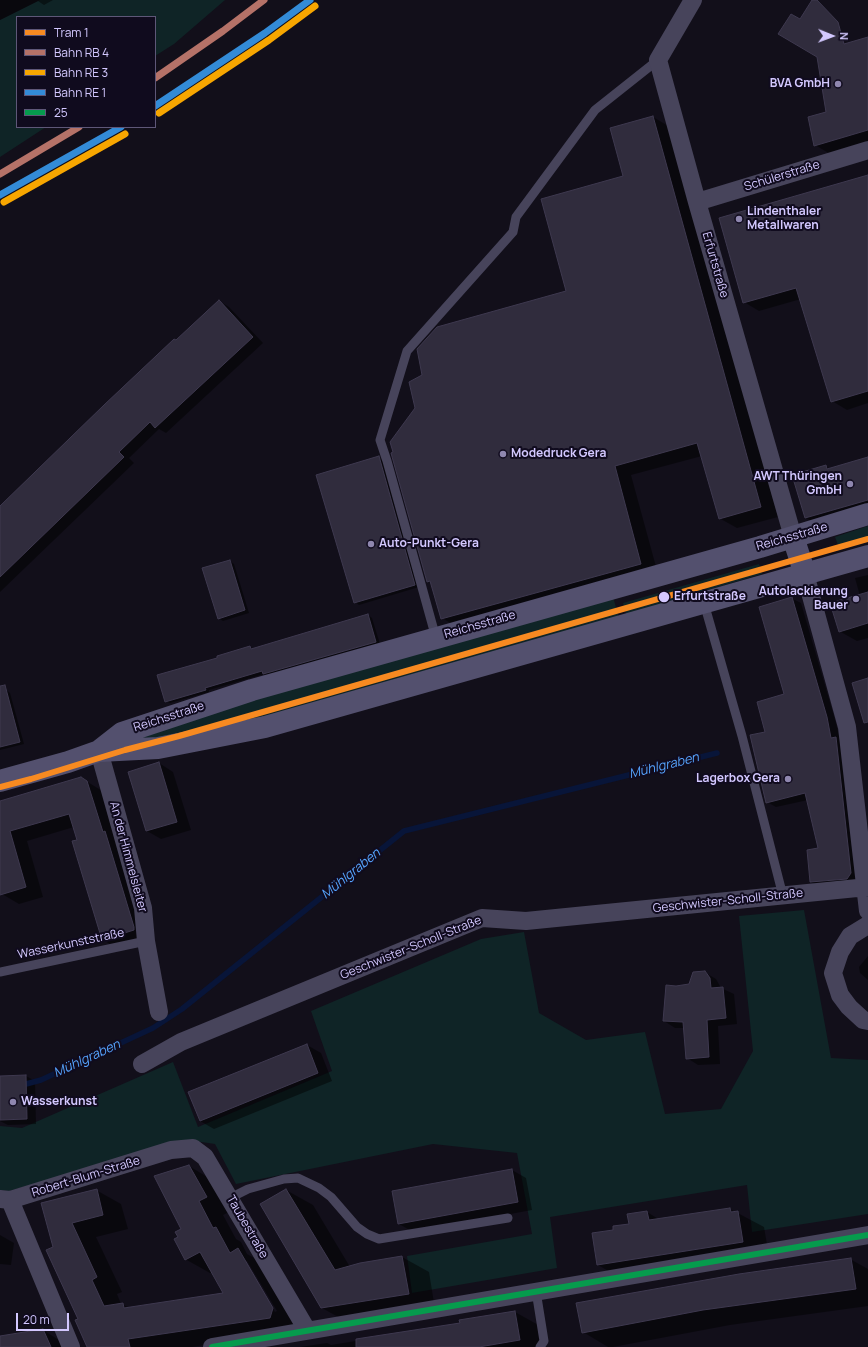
<!DOCTYPE html>
<html>
<head>
<meta charset="utf-8">
<style>
  body { margin:0 }
  #map { position:relative; width:868px; height:1347px; overflow:hidden; background:#120f1a; font-family:Manrope,sans-serif }
  canvas { display:block }
  .legend { position:absolute; left:16px; top:16px; width:140px; height:112px; box-sizing:border-box; background:#100b1e; border:1px solid #5e5778; margin:0; padding:5px 7px; list-style:none; font-size:12px; color:#d3c8ff }
  .legend li { display:flex; align-items:center; gap:8px; height:20px }
  .legend b { width:20px; border:1px solid #5e5778 }
  .north { position:absolute; left:812px; top:16px; width:40px; height:40px; -webkit-text-stroke:3px #100b1e; paint-order:stroke; rotate:91deg; font-size:11px; font-weight:700; line-height:16px; text-align:center; color:#d3c8ff }
  .north::after { content:''; display:block; margin:auto; width:14px; height:18px; background:#d3c8ff; clip-path:polygon(50% 0,100% 100%,50% 72%,0 100%) }
  .scale { position:absolute; left:16px; top:1313px; width:53px; height:18px; box-sizing:border-box; border:2px solid #d3c8ff; border-top:0; padding-left:5px; font-size:12px; line-height:14px; white-space:nowrap; color:#d3c8ff; -webkit-text-stroke:3px #100b1e; paint-order:stroke }
</style>
</head>
<body>
<div id="map">
<canvas width="868" height="1347"></canvas>
<ul class="legend">
<li><b style="height:5px;background:#f78a21"></b>Tram 1</li>
<li><b style="height:5px;background:#b57268"></b>Bahn RB 4</li>
<li><b style="height:5px;background:#f7a600"></b>Bahn RE 3</li>
<li><b style="height:5px;background:#338bd7"></b>Bahn RE 1</li>
<li><b style="height:5px;background:#069b4d"></b>25</li>
</ul>
<div class="north">N</div>
<div class="scale">20 m</div>
</div>
<script>
const g = document.querySelector('canvas').getContext('2d');
g.lineJoin = 'round';
function fill(path, color) {
  g.fillStyle = color;
  g.fill(path, 'evenodd');
}
function toPath(rows) {
  const path = new Path2D();
  for (const r of rows) {
    path.moveTo(r[0], r[1]);
    for (let i = 2; i < r.length; i += 2) path.lineTo(r[i], r[i + 1]);
  }
  return path;
}
function trace(path, color, width, dash) {
  g.strokeStyle = color;
  g.lineWidth = width;
  g.lineCap = dash ? 'butt' : 'round';
  g.setLineDash(dash || []);
  g.stroke(path);
}
function drawText(font, color, halo, rows, align = 'center') {
  g.font = font + ' Manrope,sans-serif';
  g.lineWidth = 4;
  g.setLineDash([]);
  g.textBaseline = 'middle';
  g.strokeStyle = halo;
  g.fillStyle = color;
  for (const [text, x, y, turn = 0] of rows) {
    g.save();
    g.translate(x, y);
    g.rotate((+turn || 0) * Math.PI / 180);
    g.textAlign = isNaN(turn) ? turn : align;
    if (halo) g.strokeText(text, 0, 0);
    g.fillText(text, 0, 0);
    g.restore();
  }
}
fill(toPath([
  [40,0,225,0,174,44,155,56,155,17,17,17,17,127,46,127,0,157,0,20],
  [868,526,868,537,838,545,835,537],
  [759,564,762,574,701,592,628,620,623,603],
  [612,593,620,622,288,717,139,745,121,735],
  [804,910,831,1058,868,1060,868,1214,752,1232,747,1185,550,1217,557,1268,412,1293,407,1256,532,1234,517,1153,433,1144,236,1184,215,1144,188,1140,9,1191,0,1190,0,1126,22,1128,173,1062,198,1127,332,1071,311,1011,481,939,524,932,539,1013,586,1040,645,1032,665,1114,721,1109,753,1051,739,916]
]), '#0f2426');
fill(toPath([
  [0,0,53,0,44,5,38,1,0,20],
  [868,54,868,149,837,158,815,145,827,113],
  [653,117,670,127,778,517,737,528,719,518,702,456,631,475,658,574,459,628,442,618,432,584,428,581],
  [868,176,868,403,847,410,832,401,801,299,759,311,744,302],
  [219,301,229,307,263,343,166,433,159,429,129,458,134,463,0,592,0,508],
  [379,458,383,460,419,587,359,605,355,602],
  [868,458,868,512,820,526,806,518,826,466,830,469],
  [230,561,234,564,249,613,223,621,218,618],
  [868,575,868,638,857,641,839,631,860,596,855,578],
  [791,598,801,603,836,723,840,740,856,883,820,887,811,882,819,849,808,800,776,807,767,802,766,733,785,695],
  [368,615,372,618,380,644,268,676,264,674,209,690,209,692,170,703,165,701,218,659,250,647,254,649],
  [6,690,10,693,24,744,0,750,0,692],
  [159,763,173,772,191,830,161,839,147,831,130,772],
  [81,778,104,792,152,940,120,950,103,940,74,827,27,841,43,897,19,904,2,894,0,887,0,802],
  [868,956,868,980,860,973,859,967],
  [704,972,716,979,721,988,734,994,737,1024,718,1026,720,1064,698,1065,687,1058,685,1028,675,1028,664,1021,676,987,690,985],
  [307,1045,321,1053,332,1081,214,1129,200,1121],
  [26,1076,35,1081,36,1124,8,1125,0,1121,0,1077],
  [189,1166,214,1181,231,1211,223,1215,236,1239,241,1242,247,1254,263,1263,298,1322,295,1331,192,1347,88,1347,80,1320,54,1247,96,1190,121,1204,128,1229,96,1237,122,1292,117,1294,121,1304,130,1308,224,1294,212,1272,210,1273,185,1259,179,1237,183,1229],
  [245,1261,247,1261,277,1311,275,1312],
  [512,1170,526,1178,532,1210,413,1232,399,1224],
  [286,1190,313,1205,350,1267,402,1257,429,1272,435,1309,349,1323,322,1308],
  [730,1209,764,1227,769,1256,624,1280,598,1265,614,1231,630,1225,647,1212,660,1220],
  [0,1235,14,1243,11,1265,0,1264],
  [850,1259,868,1269,868,1306,730,1325,613,1347,608,1347,583,1332],
  [515,1312,542,1327,545,1347,300,1347,327,1343,331,1345,461,1324],
  [43,1330,70,1347,0,1347,0,1337]
]), '#0007');
trace(toPath([
  [26,1084,41,1080,153,1028,182,1009,404,831,717,753]
]), '#081539', 5.5);
const building = toPath([
  [812,0,817,0,838,22,844,44,868,37,868,130,814,146,808,117,826,112,817,57,778,34,791,14,800,19,812,0],
  [653,116,761,507,719,519,697,443,615,466,641,564,441,619,430,581,427,582,391,453,393,452,390,442,415,408,409,382,422,375,417,349,437,327,566,291,541,199,623,176,610,128,653,116],
  [868,175,868,391,831,402,796,288,743,303,719,218,868,175],
  [219,300,253,337,155,428,150,422,119,452,124,457,0,577,0,506,104,405,174,339,176,340,219,300],
  [379,456,415,585,354,603,316,475,379,456],
  [868,457,868,500,805,518,792,475,826,465,827,469,868,457],
  [230,560,245,610,218,619,202,568,230,560],
  [868,592,868,623,839,632,830,603,868,592],
  [792,597,827,717,831,738,836,737,851,873,847,879,810,882,807,850,818,848,805,793,766,803,750,735,765,732,757,702,784,694,759,607,792,597],
  [368,614,376,642,263,674,262,671,205,688,206,690,165,702,157,675,217,658,217,656,250,646,251,649,368,614],
  [868,678,868,722,864,723,852,683,868,678],
  [5,685,20,742,0,747,0,686,5,685],
  [159,762,177,822,146,831,128,772,159,762],
  [81,777,87,781,103,832,105,831,134,927,134,930,102,940,72,841,77,840,69,814,10,831,26,887,0,895,0,801,81,777],
  [705,971,710,978,711,988,723,987,726,1018,707,1020,709,1057,686,1059,683,1022,663,1021,666,985,676,986,689,984,693,972,705,971],
  [307,1044,318,1073,200,1121,188,1092,307,1044],
  [26,1075,27,1119,0,1120,0,1076,26,1075],
  [189,1165,207,1197,199,1201,213,1228,216,1227,230,1253,238,1248,273,1308,270,1318,128,1339,130,1347,87,1347,75,1320,78,1319,46,1250,53,1247,41,1203,97,1189,103,1215,72,1223,97,1277,92,1280,104,1306,123,1303,124,1308,223,1293,200,1252,185,1260,174,1239,178,1237,175,1232,181,1229,154,1176,189,1165],
  [512,1169,518,1202,398,1224,392,1191,512,1169],
  [286,1189,335,1270,360,1263,402,1256,409,1294,321,1308,260,1204,286,1189],
  [730,1208,731,1212,738,1211,743,1242,597,1265,592,1233,613,1230,613,1226,629,1224,627,1214,647,1211,649,1220,730,1208],
  [851,1258,856,1289,703,1310,582,1333,576,1303,739,1274,851,1258],
  [515,1311,520,1340,479,1347,356,1347,356,1339,460,1323,459,1320,515,1311],
  [43,1329,51,1347,0,1347,0,1336,43,1329]
]);
fill(building, '#302c3d');
trace(building, '#3e394f', 1);
trace(toPath([
  [704,603,742,736,783,896],
  [436,638,387,461,380,440,407,351,513,232,516,217,595,110,658,60],
  [0,972,146,941],
  [230,1198,248,1189,284,1179,298,1178,319,1188,331,1197,357,1227,367,1234,379,1239,508,1218],
  [536,1291,544,1341,540,1347]
]), '#47445b', 9);
trace(toPath([
  [693,0,658,60,697,202,793,537],
  [697,202,868,150],
  [805,574,847,727,868,911],
  [99,751,143,908,146,941,159,1012],
  [868,925,850,936,840,952,833,973,840,995,849,1007,863,1020,868,1021],
  [142,1064,181,1042,482,918,526,921,868,887],
  [0,1199,10,1200,171,1150,193,1148,205,1157,307,1330],
  [10,1200,71,1347],
  [212,1347,868,1235]
]), '#47445b', 18);
trace(toPath([
  [793,537,805,574],
  [99,751,122,733,252,690,760,547,868,514],
  [0,781,68,762,99,751,158,748,265,727,868,556]
]), '#53506e', 22);
trace(toPath([
  [212,1347,868,1235]
]), '#069b4d', 6);
trace(toPath([
  [155,78,223,31,264,0],
  [0,174,79,127]
]), '#b57268', 7);
trace(toPath([
  [159,113,269,40,315,6],
  [4,202,125,134]
]), '#f7a600', 7);
trace(toPath([
  [155,106,265,33,310,0],
  [0,195,121,127]
]), '#338bd7', 7);
trace(toPath([
  [0,787,31,779,125,750,179,736,868,539]
]), '#f78a21', 6);
for (const [x, y, r, color] of [
  [838,84,4,"#8f87af"],
  [739,219,4,"#8f87af"],
  [503,454,4,"#8f87af"],
  [850,484,4,"#8f87af"],
  [371,544,4,"#8f87af"],
  [664,597,6,"#d3c8ff"],
  [856,599,4,"#8f87af"],
  [788,779,4,"#8f87af"],
  [13,1102,4,"#8f87af"]
]) {
  const dot = new Path2D();
  dot.arc(x, y, r, 0, 2 * Math.PI);
  g.fillStyle = color;
  g.fill(dot);
  trace(dot, '#100b1e', 1.5);
}
drawText('bold 12px', '#d3c8ff', '#100b1e', [
  ["BVA GmbH",830,84],
  ["Lindenthaler",747,212,"left"],
  ["Metallwaren",747,226,"left"],
  ["Modedruck Gera",511,454,"left"],
  ["AWT Thüringen",842,477],
  ["GmbH",842,491],
  ["Auto-Punkt-Gera",379,544,"left"],
  ["Autolackierung",848,592],
  ["Bauer",848,606],
  ["Lagerbox Gera",780,779],
  ["Wasserkunst",21,1102,"left"]
], 'right');
drawText('12px', '#d3c8ff', '#100b1e', [
  ["Schülerstraße",782,176,-17],
  ["Erfurtstraße",715,265,74],
  ["Reichsstraße",792,537,-16],
  ["Reichsstraße",480,625,-16],
  ["Reichsstraße",169,717,-18],
  ["An der Himmelsleiter",128,857,75],
  ["Geschwister-Scholl-Straße",728,901,-6],
  ["Wasserkunststraße",71,944,-12],
  ["Geschwister-Scholl-Straße",411,948,-22],
  ["Robert-Blum-Straße",86,1177,-17],
  ["Taubestraße",247,1227,60]
]);
drawText('bold 12px', '#d3c8ff', '#100b1e', [
  ["Erfurtstraße",674,597]
], 'left');
drawText('italic 13px', '#56a5ff', '#100b1e', [
  ["Mühlgraben",664,766,-14],
  ["Mühlgraben",351,874,-39],
  ["Mühlgraben",87,1059,-25]
]);
</script>
</body>
</html>
